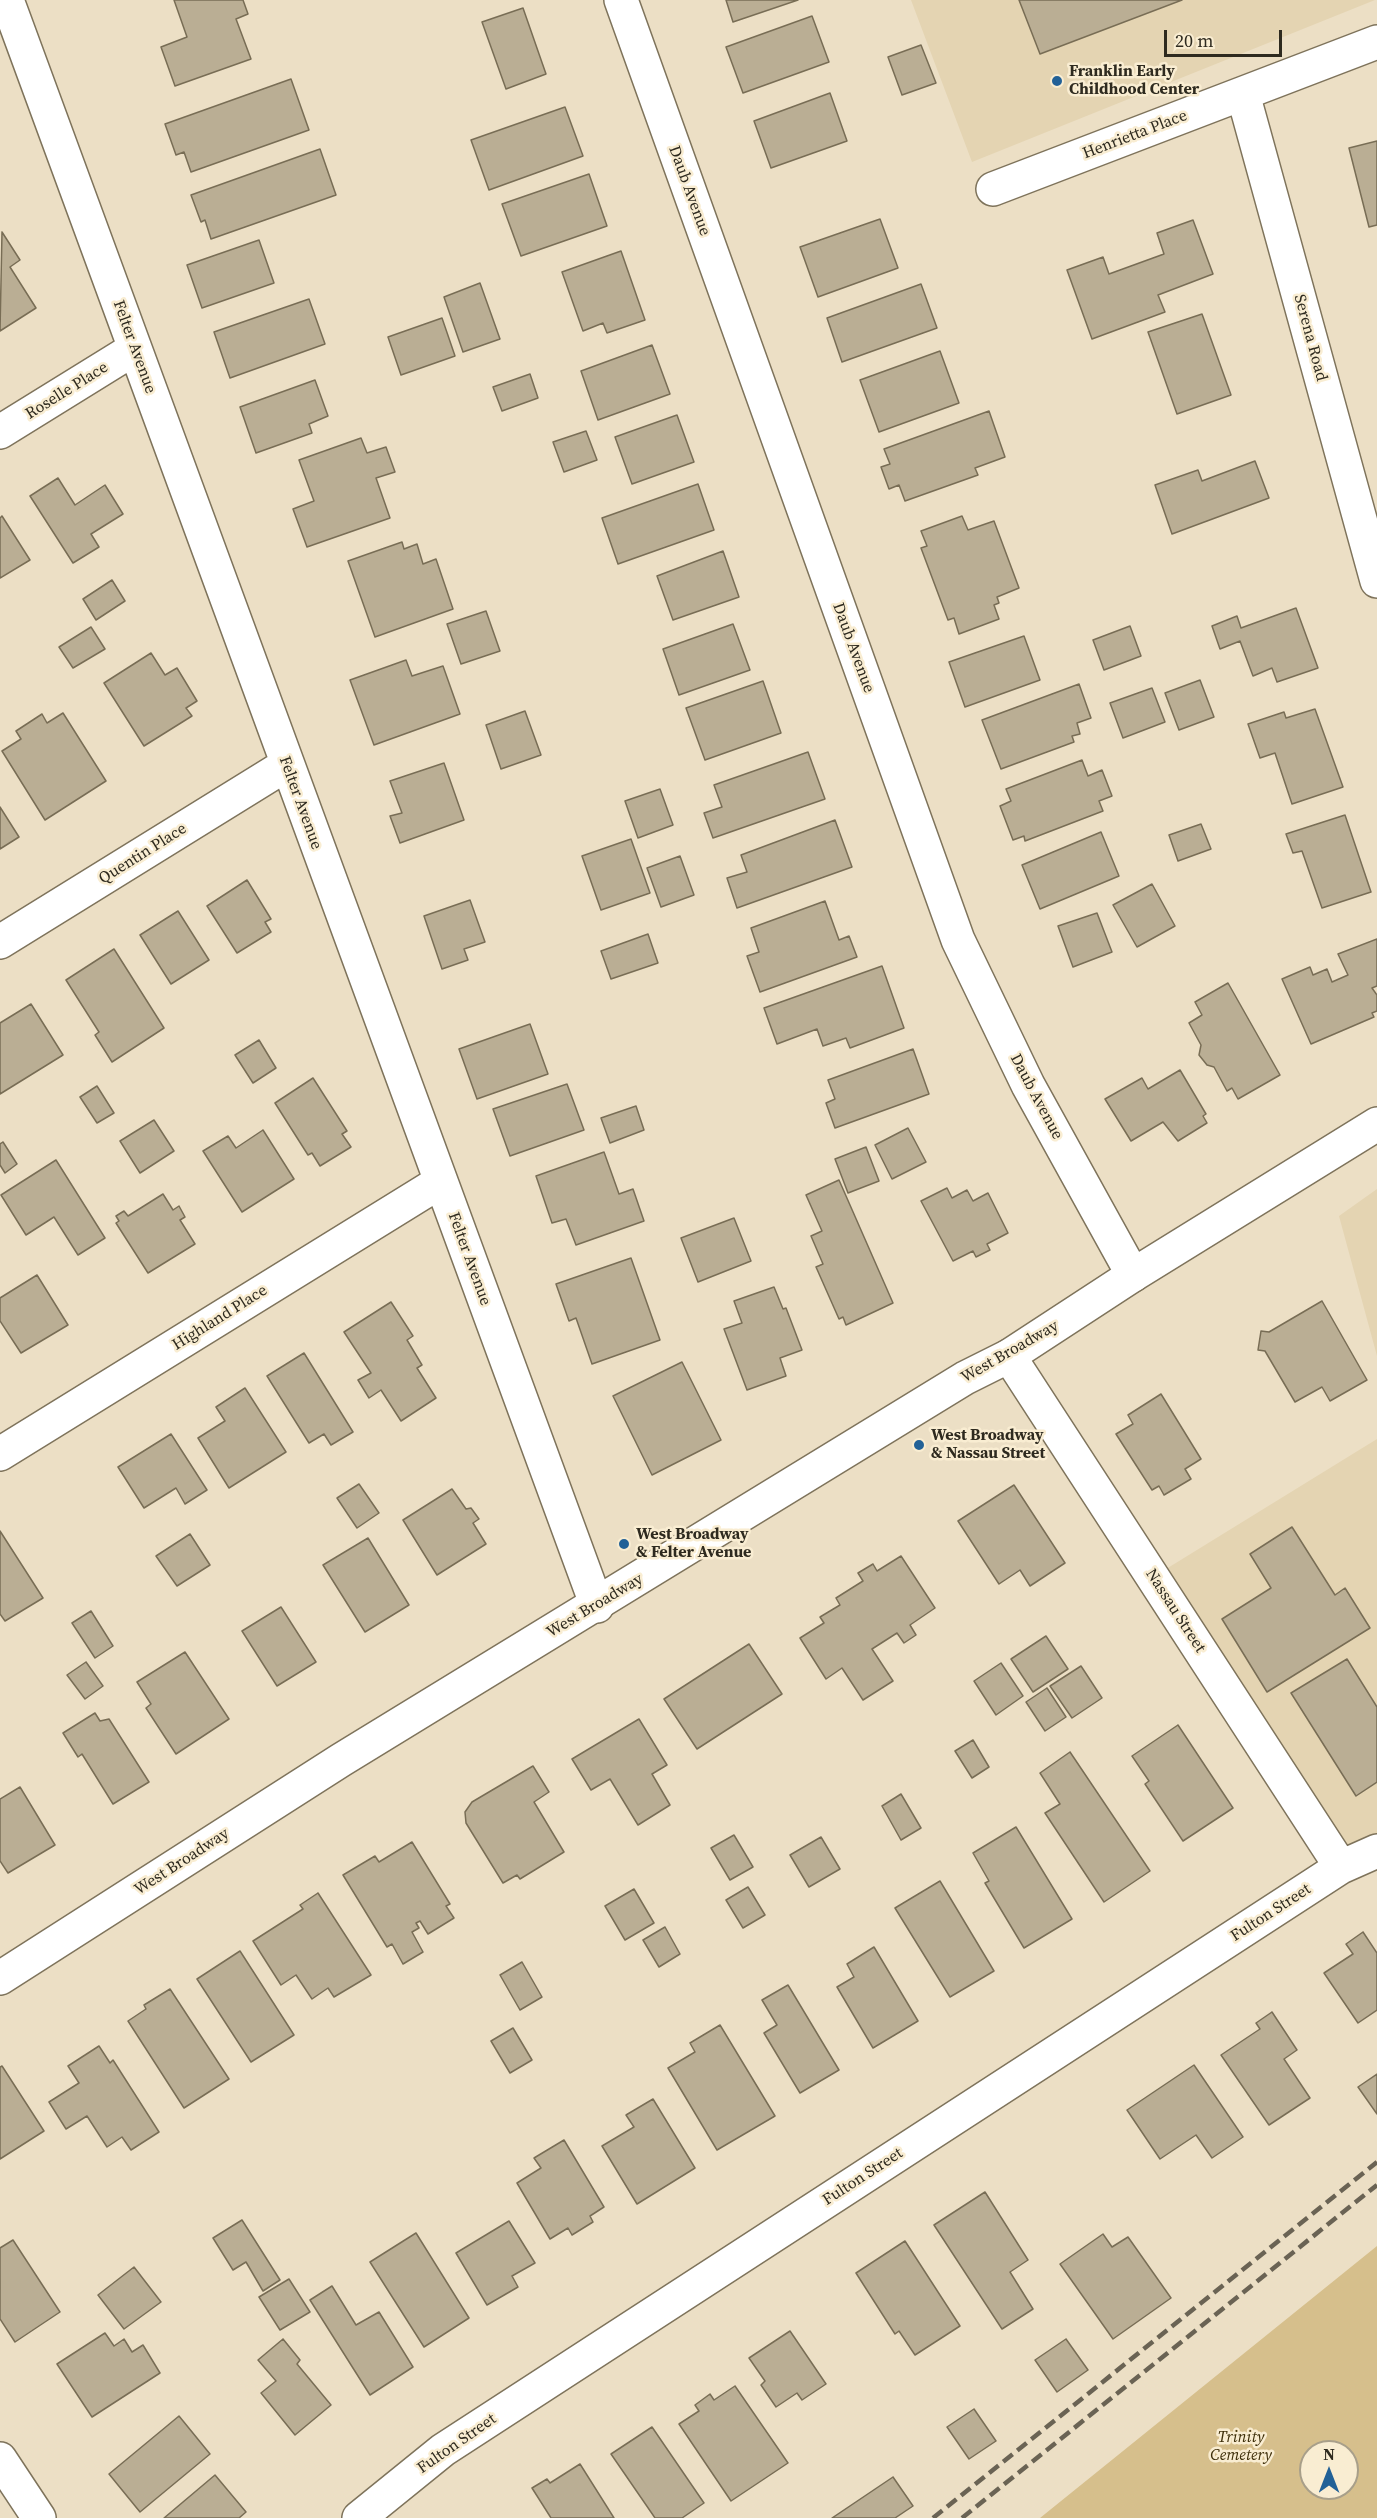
<!DOCTYPE html>
<html>
<head>
<meta charset="utf-8">
<style>
  body { margin:0 }
  #map { position:relative; width:1377px; height:2518px; overflow:hidden; background:#ecdfc5; font-family:"Source Serif 4",serif }
  canvas { display:block }
  .north { position:absolute; left:1299px; top:2440px; width:60px; height:60px; box-sizing:border-box; background:#f9edd2; border:2px solid #a89f8a; border-radius:50%; rotate:0deg; font-size:16px; font-weight:700; line-height:24px; text-align:center; color:#2e2a1f }
  .north::after { content:''; display:block; margin:auto; width:21px; height:27px; background:#226197; clip-path:polygon(50% 0,100% 100%,50% 72%,0 100%) }
  .scale { position:absolute; left:1164px; top:30px; width:118px; height:27px; box-sizing:border-box; border:3px solid #2e2a1f; border-top:0; padding-left:8px; font-size:18px; line-height:21px; white-space:nowrap; color:#2e2a1f; -webkit-text-stroke:4px #f9edd2; paint-order:stroke }
</style>
</head>
<body>
<div id="map">
<canvas width="1377" height="2518"></canvas>
<div class="north">N</div>
<div class="scale">20 m</div>
</div>
<script>
const g = document.querySelector('canvas').getContext('2d');
g.lineJoin = 'round';
function fill(path, color) {
  g.fillStyle = color;
  g.fill(path, 'evenodd');
}
function toPath(rows) {
  const path = new Path2D();
  for (const r of rows) {
    path.moveTo(r[0], r[1]);
    for (let i = 2; i < r.length; i += 2) path.lineTo(r[i], r[i + 1]);
  }
  return path;
}
function trace(path, color, width, dash) {
  g.strokeStyle = color;
  g.lineWidth = width;
  g.lineCap = dash ? 'butt' : 'round';
  g.setLineDash(dash || []);
  g.stroke(path);
}
function drawText(font, color, halo, rows, align = 'center') {
  g.font = font + ' "Source Serif 4",serif';
  g.lineWidth = 5;
  g.setLineDash([]);
  g.textBaseline = 'middle';
  g.strokeStyle = halo;
  g.fillStyle = color;
  for (const [text, x, y, turn = 0] of rows) {
    g.save();
    g.translate(x, y);
    g.rotate((+turn || 0) * Math.PI / 180);
    g.textAlign = isNaN(turn) ? turn : align;
    if (halo) g.strokeText(text, 0, 0);
    g.fillText(text, 0, 0);
    g.restore();
  }
}
fill(toPath([
  [911,0,1375,0,972,162],
  [1377,1189,1377,1356,1339,1216],
  [1377,1439,1377,1862,1336,1891,1145,1582]
]), '#e4d4b2');
fill(toPath([
  [1377,2246,1377,2518,1040,2518],
  [1311,2452,1347,2452,1347,2488,1311,2488]
]), '#d6bf8c');
const building = toPath([
  [174,0,243,0,248,14,236,19,251,59,175,86,161,47,187,37,174,0],
  [726,0,798,0,733,22,726,0],
  [1019,0,1182,0,1040,54,1019,0],
  [523,8,546,74,506,89,482,22,523,8],
  [812,16,829,62,743,93,726,47,812,16],
  [921,45,936,83,902,95,888,57,921,45],
  [291,79,309,130,191,172,184,152,176,155,165,124,291,79],
  [830,93,847,141,771,168,754,121,830,93],
  [565,107,583,156,489,190,471,140,565,107],
  [1377,141,1377,225,1369,227,1349,148,1377,141],
  [320,149,336,195,211,239,205,220,201,222,191,195,320,149],
  [589,174,607,226,521,256,502,204,589,174],
  [880,219,898,268,818,297,800,247,880,219],
  [1193,220,1213,274,1158,295,1165,312,1092,339,1067,270,1103,257,1109,274,1164,254,1157,233,1193,220],
  [2,232,20,260,10,267,36,308,0,331,2,232],
  [259,240,274,283,202,308,187,265,259,240],
  [621,251,645,320,607,333,603,323,583,331,562,272,621,251],
  [480,283,500,339,463,352,444,297,480,283],
  [921,284,937,328,842,362,827,318,921,284],
  [309,299,325,344,230,378,214,332,309,299],
  [1202,314,1231,395,1177,414,1148,332,1202,314],
  [442,318,455,356,401,375,388,337,442,318],
  [652,345,670,394,598,420,581,371,652,345],
  [940,351,959,403,879,432,860,380,940,351],
  [530,374,538,398,502,411,493,387,530,374],
  [315,380,328,416,309,424,312,433,256,453,240,407,315,380],
  [989,411,1005,457,975,468,978,475,905,501,899,485,889,489,881,467,890,464,884,449,989,411],
  [677,415,694,462,632,484,615,437,677,415],
  [586,431,597,460,564,472,553,442,586,431],
  [361,438,367,453,386,447,395,472,376,478,390,518,307,547,293,509,314,501,299,460,361,438],
  [1255,461,1269,498,1172,534,1155,485,1198,470,1202,481,1255,461],
  [58,478,75,505,105,485,123,514,91,534,99,547,73,563,30,496,58,478],
  [698,484,714,530,618,564,602,518,698,484],
  [2,516,30,560,0,578,0,518,2,516],
  [962,516,968,530,994,521,1019,588,997,597,999,603,994,605,999,619,959,634,954,618,948,620,921,548,927,546,921,531,962,516],
  [402,542,404,549,417,544,423,564,436,559,453,609,375,637,348,561,402,542],
  [723,551,739,597,673,620,657,576,723,551],
  [112,580,125,601,96,620,83,599,112,580],
  [1296,608,1318,668,1277,682,1272,668,1253,676,1240,641,1220,649,1212,626,1237,616,1241,628,1296,608],
  [486,611,500,651,461,664,447,624,486,611],
  [733,624,750,670,679,695,663,649,733,624],
  [1130,626,1141,656,1104,670,1093,640,1130,626],
  [91,627,105,649,73,668,59,647,91,627],
  [1024,636,1040,680,965,707,949,662,1024,636],
  [151,653,165,675,177,668,197,701,186,708,192,716,144,746,104,683,151,653],
  [406,660,412,676,443,666,460,714,374,745,350,680,406,660],
  [1200,680,1214,717,1179,730,1165,693,1200,680],
  [763,681,781,733,705,760,686,708,763,681],
  [1079,684,1091,718,1077,723,1080,734,1072,736,1074,742,1001,769,982,720,1079,684],
  [1152,688,1165,722,1123,738,1110,703,1152,688],
  [1315,709,1343,787,1292,804,1275,753,1260,758,1248,724,1284,712,1286,718,1315,709],
  [525,711,541,755,501,769,486,725,525,711],
  [63,713,106,781,45,820,2,751,21,739,16,731,42,714,47,723,63,713],
  [808,752,825,799,713,838,704,813,722,807,714,785,808,752],
  [1082,760,1088,776,1102,770,1112,796,1099,801,1103,811,1025,841,1024,836,1013,840,1000,806,1011,801,1006,789,1082,760],
  [444,763,464,820,400,843,390,816,402,813,390,781,444,763],
  [660,789,673,825,638,838,625,801,660,789],
  [0,807,19,837,0,849,0,807],
  [1345,815,1371,892,1322,908,1302,851,1293,853,1286,834,1345,815],
  [835,820,852,867,737,908,727,878,747,872,741,855,835,820],
  [1201,824,1211,849,1178,861,1169,835,1201,824],
  [1101,832,1119,876,1040,909,1022,865,1101,832],
  [631,839,650,893,601,910,582,856,631,839],
  [680,856,694,895,661,907,647,868,680,856],
  [247,880,271,919,265,922,271,932,237,953,207,906,247,880],
  [1152,884,1175,926,1137,947,1113,905,1152,884],
  [470,900,485,942,464,949,468,960,442,969,424,916,470,900],
  [825,901,839,940,849,936,857,957,760,992,747,956,759,952,751,928,825,901],
  [178,911,209,960,171,984,140,935,178,911],
  [1097,913,1112,952,1073,967,1058,926,1097,913],
  [648,934,658,963,611,979,601,951,648,934],
  [1377,939,1377,986,1372,988,1377,995,1377,1011,1372,1013,1374,1017,1311,1044,1282,979,1310,967,1313,975,1327,969,1332,982,1348,975,1338,954,1377,939],
  [114,949,164,1028,112,1062,95,1035,99,1032,66,980,114,949],
  [882,966,904,1028,850,1048,846,1038,823,1046,817,1029,777,1044,764,1008,882,966],
  [1228,983,1280,1075,1238,1099,1232,1088,1227,1091,1214,1067,1207,1065,1199,1055,1201,1045,1189,1023,1202,1015,1195,1002,1228,983],
  [31,1004,63,1055,0,1094,0,1023,31,1004],
  [530,1024,548,1074,477,1099,459,1049,530,1024],
  [259,1040,276,1068,253,1083,235,1055,259,1040],
  [913,1049,929,1094,835,1128,826,1103,835,1099,828,1080,913,1049],
  [1180,1070,1206,1114,1203,1116,1207,1123,1178,1141,1163,1122,1131,1141,1105,1099,1142,1078,1148,1089,1180,1070],
  [313,1078,347,1131,342,1134,351,1147,320,1166,312,1153,308,1155,275,1103,313,1078],
  [567,1084,584,1130,510,1156,493,1109,567,1084],
  [97,1086,114,1113,97,1123,80,1097,97,1086],
  [636,1106,644,1130,610,1143,601,1118,636,1106],
  [154,1120,174,1151,140,1173,120,1141,154,1120],
  [908,1128,926,1162,892,1179,875,1145,908,1128],
  [263,1130,294,1179,242,1212,203,1151,228,1136,236,1148,263,1130],
  [3,1142,17,1164,5,1173,0,1165,0,1144,3,1142],
  [866,1147,879,1181,848,1193,835,1159,866,1147],
  [604,1152,619,1194,633,1189,644,1221,576,1245,566,1219,552,1223,536,1176,604,1152],
  [56,1160,105,1238,78,1255,54,1217,26,1235,1,1195,56,1160],
  [839,1180,893,1303,846,1325,843,1317,839,1319,816,1267,823,1264,811,1236,822,1231,806,1195,839,1180],
  [947,1188,952,1198,967,1190,973,1201,988,1193,1008,1233,987,1244,990,1250,976,1257,973,1251,953,1261,921,1201,947,1188],
  [163,1194,173,1210,179,1206,185,1217,180,1220,195,1244,148,1273,116,1223,119,1221,116,1216,124,1211,128,1216,163,1194],
  [734,1218,751,1261,698,1282,681,1238,734,1218],
  [631,1258,660,1340,592,1364,576,1318,569,1321,556,1284,631,1258],
  [37,1275,68,1325,21,1353,0,1321,0,1298,37,1275],
  [774,1287,783,1309,786,1308,802,1350,780,1358,786,1376,747,1390,724,1329,742,1323,734,1301,774,1287],
  [1322,1301,1367,1380,1330,1401,1322,1387,1295,1402,1265,1351,1258,1350,1261,1331,1269,1332,1322,1301],
  [391,1302,413,1336,407,1340,422,1365,417,1368,436,1398,401,1421,381,1390,369,1398,358,1380,371,1373,344,1332,391,1302],
  [304,1353,353,1432,331,1445,324,1434,309,1443,267,1376,304,1353],
  [682,1362,721,1440,652,1475,613,1396,682,1362],
  [245,1388,286,1452,229,1488,198,1438,225,1421,216,1407,245,1388],
  [1161,1394,1201,1459,1185,1469,1191,1479,1164,1495,1159,1486,1152,1490,1116,1434,1133,1424,1128,1415,1161,1394],
  [171,1434,207,1490,185,1504,176,1488,144,1508,118,1467,171,1434],
  [359,1484,379,1513,357,1528,337,1498,359,1484],
  [1014,1485,1065,1563,1030,1586,1020,1570,999,1584,958,1521,1014,1485],
  [452,1489,466,1509,471,1508,479,1519,473,1523,486,1544,437,1575,403,1520,452,1489],
  [1292,1527,1335,1595,1345,1588,1370,1628,1267,1692,1222,1619,1271,1588,1250,1554,1292,1527],
  [0,1531,43,1598,5,1621,0,1614,0,1531],
  [190,1534,210,1565,177,1586,156,1556,190,1534],
  [368,1538,409,1605,365,1632,323,1565,368,1538],
  [901,1556,935,1608,910,1625,916,1635,904,1643,897,1633,872,1649,893,1681,863,1700,842,1668,826,1679,800,1638,824,1623,820,1617,840,1605,836,1598,863,1581,858,1573,873,1564,877,1571,901,1556],
  [281,1607,316,1662,277,1686,242,1631,281,1607],
  [91,1611,113,1646,95,1658,72,1623,91,1611],
  [1046,1636,1068,1669,1033,1692,1011,1659,1046,1636],
  [749,1644,782,1694,697,1749,664,1699,749,1644],
  [185,1652,229,1719,176,1754,146,1708,151,1704,137,1682,185,1652],
  [1347,1659,1377,1707,1377,1782,1356,1796,1291,1693,1347,1659],
  [86,1662,103,1686,85,1699,67,1675,86,1662],
  [1001,1663,1023,1696,996,1715,974,1681,1001,1663],
  [1081,1666,1102,1698,1072,1718,1050,1686,1081,1666],
  [1047,1688,1066,1717,1045,1731,1026,1702,1047,1688],
  [95,1713,100,1721,109,1719,149,1782,113,1804,82,1754,78,1757,63,1733,95,1713],
  [639,1719,667,1765,652,1774,670,1805,638,1825,610,1779,591,1790,572,1759,639,1719],
  [1178,1725,1233,1808,1183,1841,1145,1784,1149,1781,1132,1756,1178,1725],
  [973,1740,989,1767,972,1778,955,1751,973,1740],
  [1070,1752,1150,1871,1104,1902,1045,1813,1060,1804,1040,1773,1070,1752],
  [533,1766,549,1792,534,1802,564,1852,520,1879,517,1875,503,1883,466,1823,465,1812,472,1802,533,1766],
  [20,1787,55,1845,8,1873,0,1861,0,1799,20,1787],
  [901,1794,921,1828,901,1840,882,1806,901,1794],
  [1016,1827,1072,1919,1024,1948,985,1883,989,1881,973,1853,1016,1827],
  [734,1835,753,1867,730,1880,711,1848,734,1835],
  [821,1837,840,1869,809,1887,790,1855,821,1837],
  [412,1842,450,1904,446,1906,454,1918,428,1934,420,1921,416,1923,419,1928,412,1932,423,1952,403,1964,392,1944,387,1947,343,1875,375,1856,379,1862,412,1842],
  [940,1881,994,1971,950,1997,895,1908,940,1881],
  [748,1887,765,1915,743,1928,726,1900,748,1887],
  [634,1889,654,1923,625,1940,605,1906,634,1889],
  [318,1893,371,1975,334,1997,328,1988,312,1999,296,1975,281,1985,253,1941,303,1909,300,1905,318,1893],
  [665,1927,680,1954,659,1967,643,1940,665,1927],
  [1363,1932,1377,1953,1377,2010,1358,2023,1324,1973,1353,1954,1346,1944,1363,1932],
  [874,1947,918,2021,873,2048,837,1987,854,1977,847,1964,874,1947],
  [240,1951,294,2035,251,2062,197,1979,240,1951],
  [522,1962,542,1997,520,2010,500,1975,522,1962],
  [788,1985,839,2070,800,2093,764,2033,777,2025,762,2000,788,1985],
  [170,1989,229,2079,184,2108,128,2021,146,2009,144,2005,170,1989],
  [1272,2012,1297,2050,1284,2059,1310,2098,1269,2125,1221,2055,1260,2029,1256,2023,1272,2012],
  [720,2025,775,2116,717,2150,668,2068,695,2052,690,2043,720,2025],
  [513,2028,532,2060,510,2073,491,2041,513,2028],
  [99,2046,110,2063,113,2060,159,2132,131,2150,122,2137,107,2147,87,2116,66,2129,49,2102,79,2083,68,2066,99,2046],
  [1194,2065,1243,2137,1212,2158,1196,2135,1160,2159,1127,2110,1194,2065],
  [2,2066,44,2131,0,2159,0,2067,2,2066],
  [1377,2074,1377,2114,1358,2087,1377,2074],
  [653,2099,695,2168,637,2204,602,2146,634,2127,626,2115,653,2099],
  [564,2140,604,2207,590,2216,593,2222,572,2235,568,2228,550,2239,517,2183,541,2168,534,2158,564,2140],
  [985,2192,1028,2260,1010,2272,1033,2309,1002,2329,934,2225,985,2192],
  [242,2220,280,2280,263,2291,246,2262,233,2270,213,2238,242,2220],
  [509,2221,535,2263,512,2276,518,2287,487,2305,456,2253,509,2221],
  [416,2233,469,2318,424,2347,370,2262,416,2233],
  [1103,2234,1112,2247,1128,2237,1171,2298,1113,2339,1060,2264,1103,2234],
  [13,2240,60,2312,15,2342,0,2319,0,2248,13,2240],
  [905,2241,960,2326,915,2355,899,2331,895,2334,856,2273,905,2241],
  [134,2267,161,2302,124,2329,98,2295,134,2267],
  [289,2279,310,2312,280,2330,259,2297,289,2279],
  [332,2286,356,2325,379,2312,413,2367,370,2395,310,2300,332,2286],
  [790,2331,826,2384,802,2400,797,2393,776,2407,761,2385,765,2381,749,2358,790,2331],
  [105,2333,114,2346,124,2339,132,2352,143,2345,160,2373,92,2417,57,2364,105,2333],
  [283,2339,300,2360,297,2364,331,2405,295,2435,261,2393,276,2381,258,2360,283,2339],
  [1066,2339,1088,2370,1057,2392,1035,2360,1066,2339],
  [735,2386,788,2463,731,2501,679,2424,699,2411,695,2405,710,2394,714,2400,735,2386],
  [974,2409,996,2441,969,2459,947,2427,974,2409],
  [179,2416,210,2454,140,2512,109,2474,179,2416],
  [652,2427,704,2503,682,2518,655,2518,611,2454,652,2427],
  [580,2464,614,2518,551,2518,532,2488,547,2479,550,2483,580,2464],
  [215,2475,246,2512,239,2518,164,2518,215,2475],
  [893,2477,913,2506,895,2518,832,2518,893,2477]
]);
fill(building, '#baae94');
trace(building, '#786d55', 1.5);
const minor = toPath([
  [7,0,597,1606],
  [621,0,958,940,1028,1085,1133,1275],
  [1243,94,1377,581],
  [993,189,1377,42],
  [0,432,134,349],
  [0,942,286,765],
  [1009,1356,1341,1867],
  [0,1454,440,1182],
  [0,2459,39,2518],
  [359,2518,443,2450,1341,1867,1377,1851]
]);
const secondary = toPath([
  [0,1978,341,1760,965,1378,1009,1356,1133,1275,1377,1124]
]);
trace(minor, '#7e735b', 36);
trace(secondary, '#7e735b', 36);
trace(minor, '#fff', 33);
trace(secondary, '#fff', 33);
trace(toPath([
  [933,2518,1377,2162],
  [962,2518,1377,2185]
]), '#6a6354', 4.5, [12, 6]);
for (const [x, y, r, color] of [
  [1057,81,6,"#226197"],
  [919,1445,6,"#226197"],
  [624,1544,6,"#226197"]
]) {
  const dot = new Path2D();
  dot.arc(x, y, r, 0, 2 * Math.PI);
  g.fillStyle = color;
  g.fill(dot);
  trace(dot, '#f9edd2', 2);
}
drawText('bold 16px', '#2e2a1f', '#f9edd2', [
  ["Franklin Early",1069,72],
  ["Childhood Center",1069,90],
  ["West Broadway",931,1436],
  ["& Nassau Street",931,1454],
  ["West Broadway",636,1535],
  ["& Felter Avenue",636,1553]
], 'left');
drawText('16px', '#2e2a1f', '#f9edd2', [
  ["Henrietta Place",1135,135,-21],
  ["Daub Avenue",689,191,70],
  ["Serena Road",1310,338,75],
  ["Felter Avenue",134,347,70],
  ["Roselle Place",67,391,-32],
  ["Daub Avenue",853,648,70],
  ["Felter Avenue",300,803,70],
  ["Quentin Place",143,854,-32],
  ["Daub Avenue",1036,1097,62],
  ["Felter Avenue",469,1259,70],
  ["Highland Place",220,1318,-32],
  ["West Broadway",1010,1352,-30],
  ["West Broadway",595,1606,-31],
  ["Nassau Street",1175,1611,57],
  ["West Broadway",182,1862,-33],
  ["Fulton Street",1271,1913,-33],
  ["Fulton Street",863,2177,-33],
  ["Fulton Street",457,2444,-35]
]);
drawText('italic 16px', '#3d2e09', '#f9edd2', [
  ["Trinity",1241,2438],
  ["Cemetery",1241,2456]
]);
</script>
</body>
</html>
